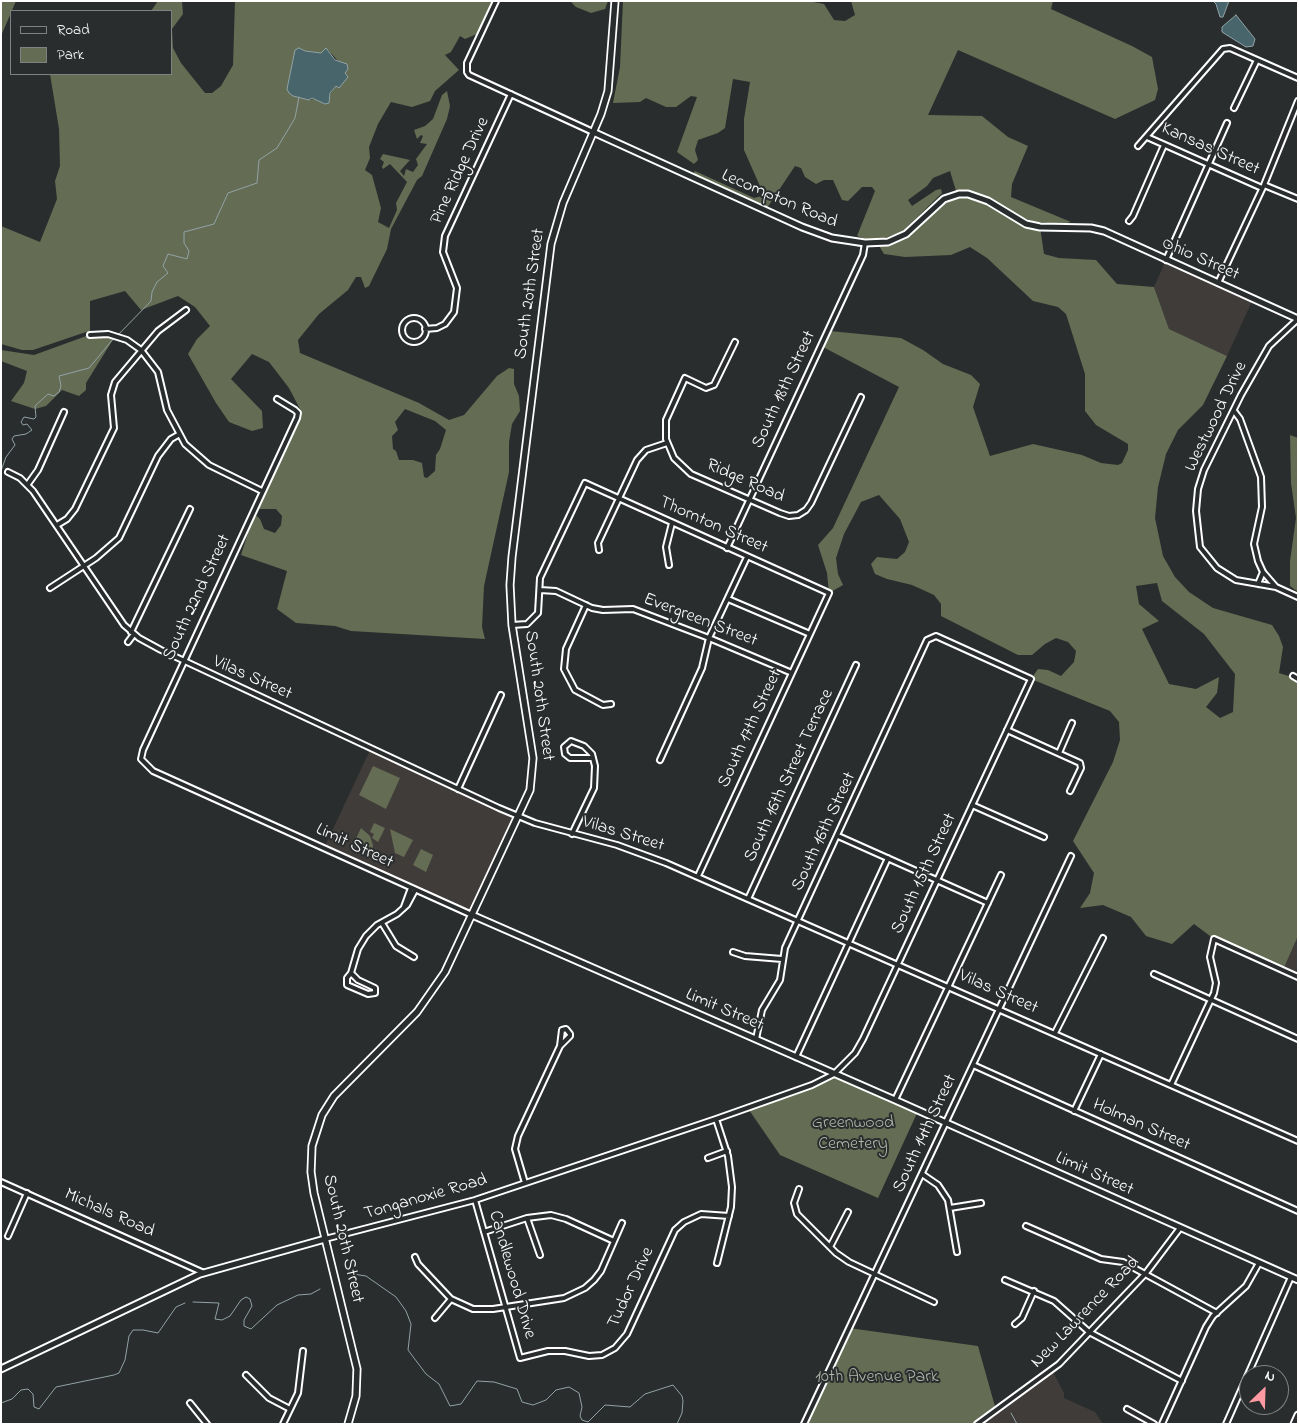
<!DOCTYPE html>
<html>
<head>
<meta charset="utf-8">
<style>
  body { margin:0 }
  #map { position:relative; width:1299px; height:1425px; overflow:hidden; background:#2a2d2e; font-family:"Indie Flower",sans-serif }
  canvas { display:block }
  .frame { position:absolute; inset:0; border:2px solid #fff; pointer-events:none }
  .legend { position:absolute; left:10px; top:10px; width:162px; height:65px; box-sizing:border-box; background:#2a2d2e; border:1px solid #7f8182; margin:0; padding:6px 9px; list-style:none; font-size:15px; color:#fff }
  .legend li { display:flex; align-items:center; gap:10px; height:25px }
  .legend b { width:25px; border:1px solid #7f8182 }
  .north { position:absolute; left:1239px; top:1365px; width:50px; height:50px; box-sizing:border-box; background:#2a2d2e; border:1px solid #7f8182; border-radius:50%; rotate:24deg; font-size:14px; font-weight:700; line-height:20px; text-align:center; color:#fff }
  .north::after { content:''; display:block; margin:auto; width:18px; height:22px; background:#ff9aa2; clip-path:polygon(50% 0,100% 100%,50% 72%,0 100%) }
</style>
</head>
<body>
<div id="map">
<canvas width="1299" height="1425"></canvas>
<div class="frame"></div>
<ul class="legend">
<li><b style="height:6px;background:#2a2d2e"></b>Road</li>
<li><b style="height:14px;background:#646c53"></b>Park</li>
</ul>
<div class="north">N</div>
</div>
<script>
const g = document.querySelector('canvas').getContext('2d');
g.lineJoin = 'round';
function fill(path, color) {
  g.fillStyle = color;
  g.fill(path, 'evenodd');
}
function toPath(rows) {
  const path = new Path2D();
  for (const r of rows) {
    if (r.length === 3) {
      path.moveTo(r[0] + r[2], r[1]);
      path.arc(r[0], r[1], r[2], 0, 2 * Math.PI);
      continue;
    }
    path.moveTo(r[0], r[1]);
    for (let i = 2; i < r.length; i += 2) path.lineTo(r[i], r[i + 1]);
  }
  return path;
}
function trace(path, color, width, dash) {
  g.strokeStyle = color;
  g.lineWidth = width;
  g.lineCap = dash ? 'butt' : 'round';
  g.setLineDash(dash || []);
  g.stroke(path);
}
function drawText(font, color, halo, rows, align = 'center') {
  g.font = font + ' "Indie Flower",sans-serif';
  g.lineWidth = 4;
  g.setLineDash([]);
  g.textBaseline = 'middle';
  g.strokeStyle = halo;
  g.fillStyle = color;
  for (const [text, x, y, turn = 0] of rows) {
    g.save();
    g.translate(x, y);
    g.rotate((+turn || 0) * Math.PI / 180);
    g.textAlign = isNaN(turn) ? turn : align;
    if (halo) g.strokeText(text, 0, 0);
    g.fillText(text, 0, 0);
    g.restore();
  }
}
fill(toPath([
  [1166,260,1253,299,1227,356,1169,329,1154,287],
  [371,748,519,817,472,915,324,848],
  [1298,936,1298,977,1283,970],
  [1052,1370,1064,1393,1064,1398,1095,1412,1103,1424,977,1424]
]), '#3f3c3a');
fill(toPath([
  [1,1,16,1,1,36],
  [158,1,182,1,183,14,172,29,173,48,181,63,205,93,212,93,221,86,233,65,235,1,493,1,477,34,465,39,460,36,451,52,445,55,459,70,435,91,430,101,412,107,391,102,378,124,369,147,370,158,365,170,372,175,381,208,378,222,389,228,397,210,396,203,407,182,390,164,383,169,382,167,384,162,380,159,383,154,410,160,400,171,404,176,406,169,413,172,418,165,416,159,427,144,420,143,423,136,421,135,417,139,414,130,425,126,433,119,442,95,447,91,450,106,447,119,422,176,417,180,391,229,387,249,369,286,365,288,361,277,356,277,348,290,319,314,298,340,300,353,419,403,449,420,464,415,497,376,509,368,514,369,514,384,519,396,520,411,512,424,509,442,509,472,484,586,482,627,485,639,351,631,335,626,296,623,277,609,287,571,241,555,253,517,257,516,260,519,264,529,275,533,281,525,282,516,276,509,259,509,302,413,289,388,269,362,252,354,231,379,262,411,263,428,252,431,229,422,216,403,188,354,197,339,210,326,195,307,178,296,141,310,125,291,90,301,90,334,114,338,86,383,86,390,79,396,62,390,46,406,35,409,11,401,24,383,27,371,1,361,1,350,34,355,89,335,89,331,33,350,22,350,1,344,1,226,40,242,57,199,55,181,60,166,59,129,50,74,171,74,171,11,151,11],
  [299,48,305,51,320,53,328,50,339,62,339,88,336,85,329,96,309,100],
  [405,409,435,421,446,430,440,449,436,455,435,471,427,478,424,477,422,463,413,460,399,460,396,451,393,449,392,436,398,430,395,422],
  [570,1,608,1,605,9,591,13,576,7],
  [623,1,808,1,824,4,834,20,845,21,855,15,851,1,1053,1,1051,9,1132,46,1152,57,1158,89,1155,100,1115,119,958,50,928,115,982,116,1008,137,1028,146,1012,184,1011,197,1071,222,1062,224,1035,222,1021,217,987,197,969,192,956,191,950,171,933,178,927,186,908,200,912,206,936,190,941,189,942,193,902,232,879,240,868,240,857,236,875,191,872,187,862,187,848,201,842,200,833,180,824,180,816,184,805,177,801,168,795,166,767,208,693,174,695,171,754,198,762,196,763,193,744,150,744,119,750,82,733,79,725,128,718,133,698,140,695,150,698,160,694,164,677,152,697,97,691,96,676,107,666,107,646,98,640,102,613,103,620,67],
  [951,196,977,196,1026,224,1040,227,1044,254,1059,258,1096,260,1117,284,1154,287,1169,329,1227,356,1203,405,1178,430,1166,454,1158,487,1155,518,1163,556,1175,577,1189,592,1213,608,1272,625,1279,636,1283,647,1279,673,1298,679,1298,936,1283,970,1214,939,1194,924,1172,944,1146,936,1131,917,1103,905,1080,908,1090,893,1094,873,1073,841,1113,762,1120,740,1119,722,1110,711,1031,679,1038,669,1048,670,1061,676,1074,662,1076,651,1068,642,1056,638,1045,644,1032,655,1018,655,941,616,941,604,934,595,912,585,887,579,875,574,871,564,877,557,897,559,905,552,909,542,900,519,879,495,861,502,844,534,836,558,838,574,843,585,829,593,827,573,818,545,833,528,899,387,823,347,830,331,901,338,923,350,943,364,971,375,980,384,973,407,990,456,1033,444,1082,455,1101,463,1118,465,1122,463,1128,450,1128,444,1096,425,1085,411,1085,374,1066,314,1058,307,1033,301,987,258,970,247,951,255,905,257,884,254,878,244,898,239],
  [1157,583,1162,601,1204,634,1235,674,1233,712,1220,718,1206,707,1217,693,1219,677,1196,689,1169,684,1142,629,1159,621,1139,604,1136,586],
  [1290,435,1298,438,1298,592,1290,586,1290,561,1296,518,1291,483],
  [373,766,400,778,386,809,359,795],
  [374,823,385,828,378,842,372,838,374,834,370,832],
  [361,828,370,836,373,845,371,857,354,849,353,845],
  [390,829,413,840,404,857,395,853],
  [421,849,433,855,426,872,413,865],
  [834,1074,918,1111,878,1198,780,1155,747,1107,812,1085],
  [849,1328,978,1346,996,1410,977,1424,807,1424]
]), '#646c53');
const water = toPath([
  [1213,1,1229,1,1223,17,1220,17,1216,4,1213,1],
  [1236,15,1255,39,1253,46,1246,47,1222,32,1222,27,1236,15],
  [299,48,305,51,321,53,326,48,335,60,347,64,348,69,345,73,348,77,339,88,336,86,330,93,329,103,325,104,312,98,309,100,293,96,289,93,287,89,295,50,299,48]
]);
fill(water, '#47656a');
trace(water, '#91a3a6', 1);
trace(toPath([
  [117,336,151,301,152,292,157,282,168,273,163,266,168,254,187,259,189,251,184,243,184,232,214,224,228,193,257,183,259,160,277,148,295,118,299,97],
  [1,471,6,457,15,445,12,439,14,436,26,434,32,430,27,424,23,425,21,422,24,417,34,419,36,417,35,406,48,394,54,396,59,392,61,386,59,376,89,368,114,338],
  [353,1274,366,1276,396,1297,406,1311,411,1324,408,1350,426,1374,439,1384,450,1406,461,1404,477,1381,494,1382,517,1389,522,1402,533,1405,546,1400,556,1390,569,1387,579,1393,582,1407,580,1416,582,1420,588,1422,605,1405,630,1407,645,1394,673,1385,682,1396,683,1401,682,1413,677,1424],
  [193,1302,219,1303,215,1319,222,1320,230,1316,241,1300,246,1297,250,1299,252,1306,244,1320,244,1326,251,1329,277,1305,298,1295,311,1294,320,1289],
  [1,1403,12,1399,21,1390,28,1389,33,1394,34,1407,39,1409,56,1387,114,1375,119,1373,125,1360,129,1336,133,1330,143,1330,158,1333,176,1307,185,1303],
  [1011,1413,1017,1424]
]), '#91a3a6', 1);
const minor = toPath([
  [496,1,467,63,467,72,469,75,593,132],
  [1234,108,1257,60],
  [1147,137,1262,188],
  [1138,146,1223,49,1230,48,1298,78],
  [1264,185,1298,199],
  [1129,221,1133,216,1164,145],
  [1166,260,1227,123],
  [1218,283,1264,185,1298,101],
  [414,330,12],
  [1298,319,1269,346,1241,395,1204,470,1198,489,1196,511,1200,547,1217,568,1236,580,1276,587,1298,597],
  [425,329,437,328,445,324,454,312,457,288,443,252,445,236,511,94],
  [90,335,108,334,127,340,141,350,158,372,167,410,185,444,209,465,262,491],
  [735,342,714,385,706,388,685,378,666,420,666,439,674,458,691,474,780,513,789,516,798,515,806,510,811,503,861,397],
  [277,399,295,410,298,413,297,418,143,750,141,759,153,771,472,915],
  [1234,411,1240,419,1261,477,1262,507,1254,544,1258,561,1263,572,1276,587],
  [8,472,20,478,33,491,124,625,139,638,161,650,499,808,535,823,617,845,666,863,1298,1141],
  [28,484,38,470,64,412],
  [57,525,67,519,75,509,114,428,111,395,115,382,158,331,186,310],
  [727,548,863,255,865,243],
  [599,550,598,543,637,460,646,450,667,443],
  [669,565,666,547,672,523],
  [1258,584,1263,572],
  [50,588,96,558,119,538,158,456,171,439,178,435],
  [540,590,556,591,592,608,603,610,633,609,709,638,792,673],
  [728,599,810,634],
  [586,605,566,649,564,669,575,690,603,705,611,704],
  [512,625,527,624,538,613,540,578,585,483,829,593,698,876],
  [131,632,190,509],
  [128,642,134,634],
  [1293,676,1298,679],
  [1007,730,1080,763,1081,768,1070,791],
  [1059,753,1072,723],
  [660,760,702,668,709,638,747,557],
  [458,789,501,695],
  [972,805,1044,837],
  [572,834,594,788,595,766,592,754,584,746,571,741,564,747,565,754,570,758,593,758],
  [838,836,988,903],
  [748,899,856,665],
  [404,907,411,888],
  [382,923,396,946,414,957],
  [733,952,745,956,782,959],
  [351,973,358,980,375,988,375,993,368,994,347,985,347,978,351,973,358,949,366,936,377,925,397,914,407,905,415,890],
  [1154,974,1298,1039],
  [1055,1033,1103,938],
  [796,1057,888,858],
  [973,1065,1298,1211],
  [1171,1085,1214,993,1216,983,1210,957,1214,939,1298,977],
  [895,1100,1001,875],
  [1074,1111,1101,1054],
  [716,1119,728,1156,732,1187,731,1207,717,1263],
  [708,1158,727,1151],
  [922,1174,938,1185,948,1200,957,1252],
  [1,1182,204,1273],
  [525,1183,515,1149,518,1136,560,1046,570,1036,570,1034,566,1029,562,1030,560,1046],
  [799,1189,794,1203,797,1214,836,1253,849,1262,934,1302],
  [475,1200,520,1358,548,1351,565,1351,589,1356,602,1355,615,1348,627,1334,675,1230,684,1222,701,1214,729,1216],
  [950,1208,981,1203],
  [527,1218,540,1255],
  [1026,1226,1101,1259,1123,1262,1217,1313],
  [484,1232,527,1218,551,1215,566,1219,614,1241],
  [8,1236,27,1193],
  [325,1239,475,1200,716,1119,812,1085,834,1074,855,1053,863,1039,1031,679,936,636,927,640,785,948,780,980,762,1010,756,1039],
  [830,1247,848,1212],
  [415,1257,418,1264,451,1299,473,1309,493,1309,564,1298,585,1288,594,1280,601,1271,622,1223],
  [1005,1280,1054,1301,1089,1332,1182,1381],
  [435,1318,451,1299],
  [1015,1324,1022,1318,1034,1291],
  [246,1375,269,1398,290,1409],
  [190,1403,207,1424],
  [1127,1409,1154,1424],
  [283,1424,298,1393,303,1351],
  [804,1424,1071,856],
  [977,1424,1059,1364,1146,1273,1180,1228],
  [1162,1424,1206,1327,1213,1316,1246,1286,1259,1263],
  [1226,1424,1291,1277]
]);
const tertiary = toPath([
  [593,132,802,227,832,238,865,243,888,242,906,234,944,199,959,194,968,194,988,201,1026,224,1040,227,1091,228,1104,231,1298,319],
  [472,915,895,1100,1298,1280],
  [1,1369,200,1274,325,1239],
  [1294,1424,1298,1415]
]);
const secondary = toPath([
  [348,1424,356,1396,357,1369,314,1193,311,1172,312,1146,322,1115,334,1096,417,1012,445,972,530,790,533,758,512,625,510,585,512,557,551,244,563,203,601,114,608,91,615,1]
]);
trace(minor, '#fff', 8);
trace(tertiary, '#fff', 9);
trace(secondary, '#fff', 9);
trace(minor, '#2a2d2e', 4);
trace(tertiary, '#2a2d2e', 5);
trace(secondary, '#2a2d2e', 5.5);
drawText('18px', '#fff', '#2a2d2e', [
  ["Kansas Street",1210,150,24],
  ["Pine Ridge Drive",461,171,-65],
  ["Lecompton Road",779,200,23],
  ["Ohio Street",1200,260,24],
  ["South 20th Street",531,294,-82],
  ["South 18th Street",785,390,-65],
  ["Westwood Drive",1217,417,-64],
  ["Ridge Road",745,482,24],
  ["Thornton Street",713,526,24],
  ["South 22nd Street",198,598,-65],
  ["Evergreen Street",700,621,21],
  ["Vilas Street",252,679,24],
  ["South 20th Street",538,696,82],
  ["South 17th Street",751,729,-65],
  ["South 16th Street Terrace",790,776,-65],
  ["South 16th Street",825,832,-65],
  ["Vilas Street",623,835,17],
  ["Limit Street",354,847,25],
  ["South 15th Street",925,874,-65],
  ["Vilas Street",998,993,24],
  ["Limit Street",724,1011,23],
  ["Holman Street",1141,1126,24],
  ["South 14th Street",926,1134,-65],
  ["Limit Street",1094,1175,24],
  ["Tonganoxie Road",426,1198,-16],
  ["Michals Road",109,1214,24],
  ["South 20th Street",342,1239,77],
  ["Candlewood Drive",511,1275,74],
  ["Tudor Drive",632,1288,-65],
  ["New Lawrence Road",1086,1313,-46]
]);
drawText('18px', '#b2b6a9', '#2a2d2e', [
  ["Greenwood",853,1124],
  ["Cemetery",853,1145],
  ["10th Avenue Park",877,1378]
]);
</script>
</body>
</html>
